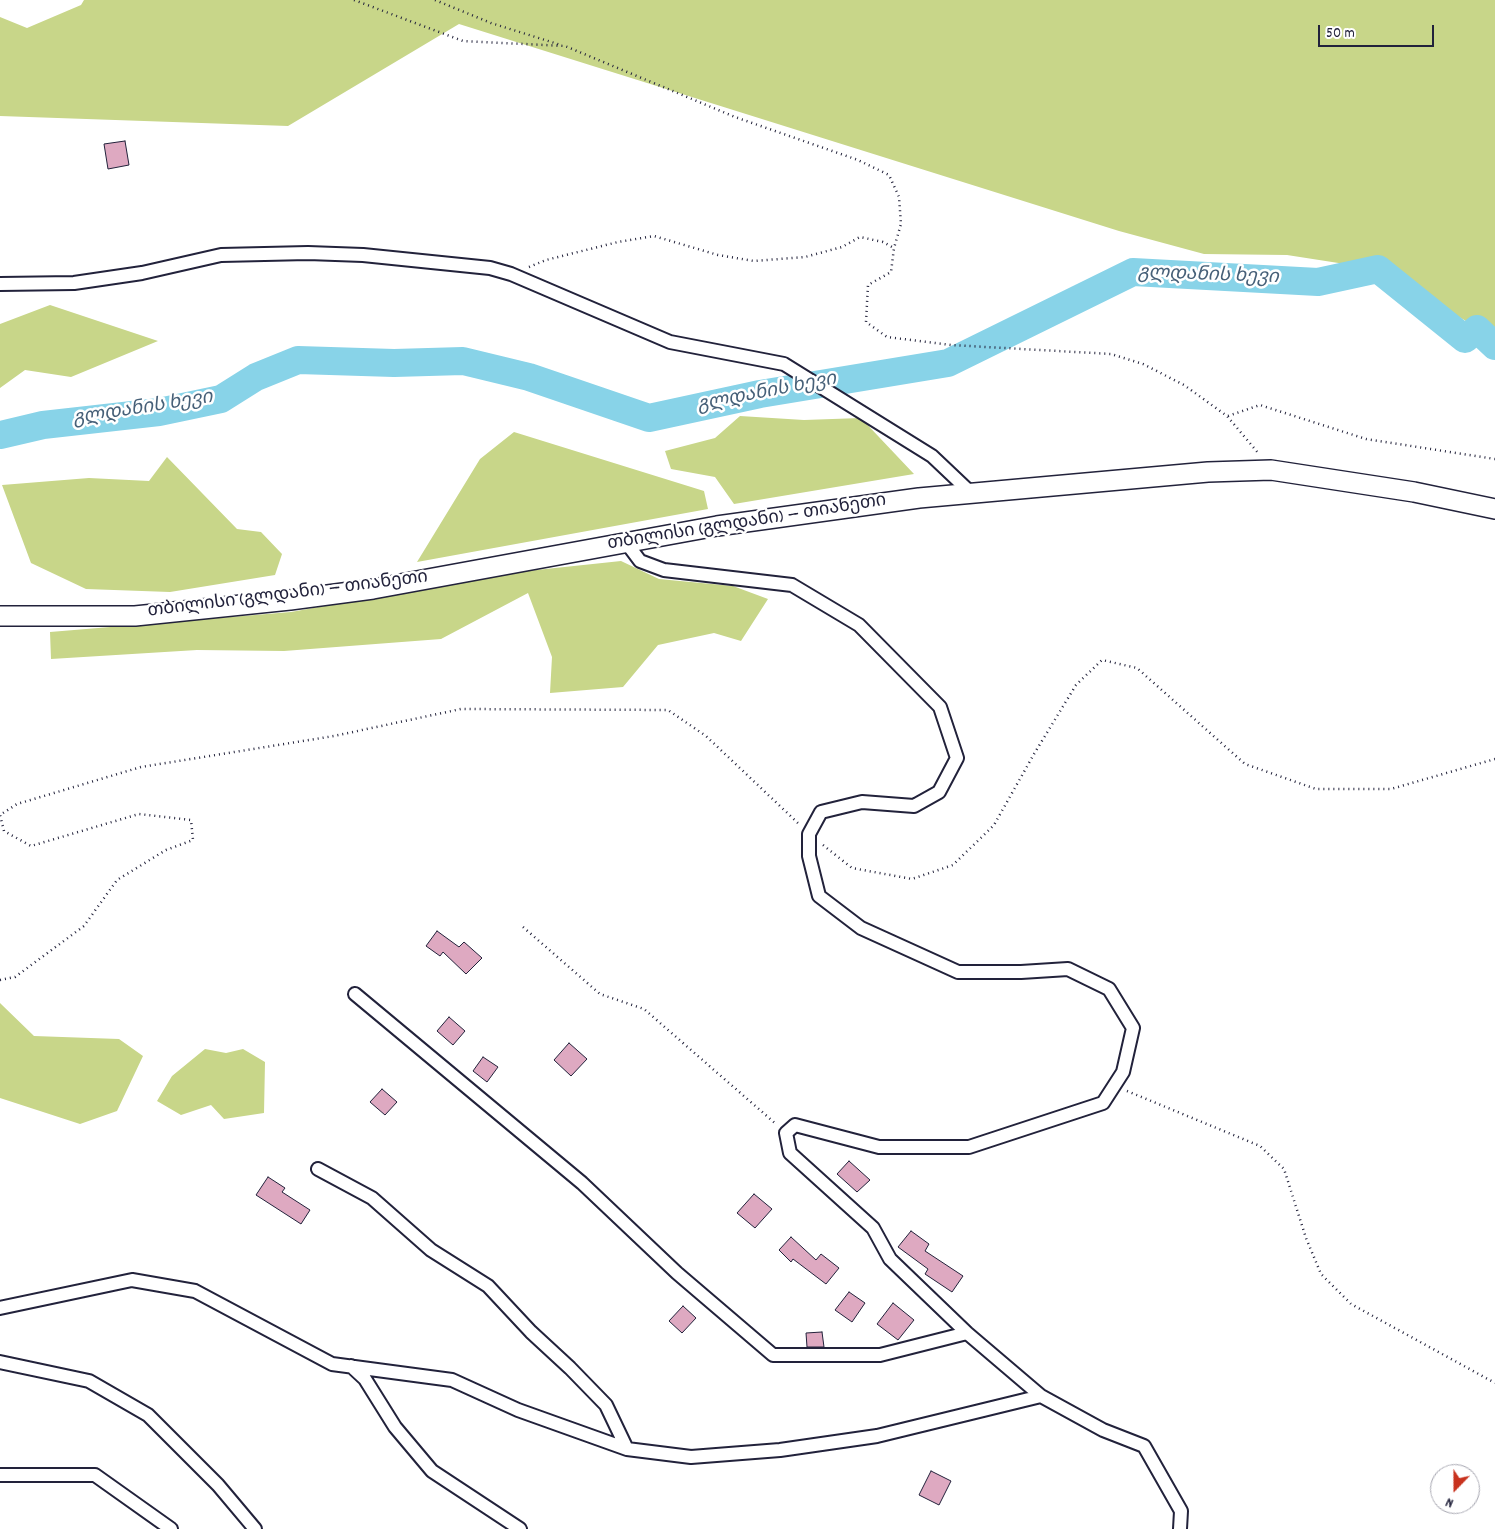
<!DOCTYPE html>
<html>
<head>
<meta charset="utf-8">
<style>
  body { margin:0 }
  #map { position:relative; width:1495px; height:1529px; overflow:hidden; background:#fff; font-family:Dekko,sans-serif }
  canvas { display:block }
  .north { position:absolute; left:1430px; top:1464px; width:50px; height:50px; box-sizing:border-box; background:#fff; border:1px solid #a7a7b1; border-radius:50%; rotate:202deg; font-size:14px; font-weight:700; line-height:20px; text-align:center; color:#22223b }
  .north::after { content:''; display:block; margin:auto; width:18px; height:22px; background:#c8321e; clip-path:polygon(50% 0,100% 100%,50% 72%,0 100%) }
  .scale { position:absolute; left:1318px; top:25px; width:116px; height:22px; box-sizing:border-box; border:2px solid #22223b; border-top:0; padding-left:6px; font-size:15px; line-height:18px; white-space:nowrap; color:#22223b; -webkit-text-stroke:4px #fff; paint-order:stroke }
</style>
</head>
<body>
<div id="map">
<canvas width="1495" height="1529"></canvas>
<div class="north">N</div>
<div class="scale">50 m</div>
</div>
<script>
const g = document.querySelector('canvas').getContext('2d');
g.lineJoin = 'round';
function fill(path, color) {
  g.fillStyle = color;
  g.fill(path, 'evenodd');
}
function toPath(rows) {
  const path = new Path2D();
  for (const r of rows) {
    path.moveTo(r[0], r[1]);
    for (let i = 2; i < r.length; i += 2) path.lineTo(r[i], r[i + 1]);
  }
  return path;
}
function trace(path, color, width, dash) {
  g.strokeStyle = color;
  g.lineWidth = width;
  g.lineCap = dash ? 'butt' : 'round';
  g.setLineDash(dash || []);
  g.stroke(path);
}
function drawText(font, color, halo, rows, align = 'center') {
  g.font = font + ' Dekko,"Noto Sans Georgian",sans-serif';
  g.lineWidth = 5;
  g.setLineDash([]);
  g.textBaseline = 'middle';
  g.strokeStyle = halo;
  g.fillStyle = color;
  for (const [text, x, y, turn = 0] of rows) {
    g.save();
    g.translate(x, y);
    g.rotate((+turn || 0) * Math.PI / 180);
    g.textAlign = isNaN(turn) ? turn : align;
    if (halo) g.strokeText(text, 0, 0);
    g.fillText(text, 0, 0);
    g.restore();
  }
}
fill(toPath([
  [84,0,1495,0,1495,338,1377,269,1287,255,1204,254,1119,231,459,24,288,126,0,116,0,17,27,28,81,5],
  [50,305,158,341,71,377,25,370,0,388,0,324],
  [740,416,804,420,861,418,914,474,734,504,715,477,671,469,665,451,715,438],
  [514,432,704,491,708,509,417,562,480,459],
  [167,457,237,529,261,532,282,554,275,575,170,592,86,589,31,563,2,485,89,478,149,481],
  [621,561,659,579,733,586,768,599,741,641,714,633,658,645,623,687,550,693,552,657,528,593,441,639,284,651,197,650,51,659,50,632,291,612,508,573],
  [0,1003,34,1036,119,1039,143,1056,117,1111,80,1124,0,1098],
  [205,1049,226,1053,243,1049,265,1062,264,1113,224,1119,211,1105,181,1115,157,1101,172,1076]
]), '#c8d689');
trace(toPath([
  [0,435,43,425,159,412,221,399,256,377,298,360,394,363,463,361,529,377,649,418,760,394,948,363,1133,272,1318,282,1378,269,1465,339,1477,329,1495,346]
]), '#88d3e8', 28);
const building = toPath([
  [125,141,129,165,108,169,104,144,125,141],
  [437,931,459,947,464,942,482,958,466,974,443,952,440,956,426,946,437,931],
  [449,1017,465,1031,453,1045,437,1031,449,1017],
  [569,1043,587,1059,571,1076,554,1060,569,1043],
  [483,1057,498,1067,487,1082,473,1071,483,1057],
  [382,1089,397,1102,385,1115,370,1102,382,1089],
  [849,1161,870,1180,857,1192,837,1174,849,1161],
  [268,1177,285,1188,282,1192,310,1210,301,1224,256,1195,268,1177],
  [754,1194,772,1209,755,1228,737,1213,754,1194],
  [911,1231,929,1244,925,1251,963,1276,952,1292,925,1274,928,1269,898,1247,911,1231],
  [791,1237,816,1260,821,1254,839,1268,826,1284,793,1259,791,1262,779,1250,791,1237],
  [849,1292,865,1303,852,1322,835,1310,849,1292],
  [893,1303,914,1320,898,1340,877,1324,893,1303],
  [683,1306,696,1318,682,1333,669,1321,683,1306],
  [822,1332,824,1347,807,1347,806,1333,822,1332],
  [931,1471,951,1481,939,1505,919,1495,931,1471]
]);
fill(building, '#dea9c1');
trace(building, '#22223b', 1);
const street = toPath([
  [0,284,74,283,142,273,221,255,308,253,363,255,490,268,511,274,670,342,784,364,932,456,970,492],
  [625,541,640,561,664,570,792,585,859,625,940,707,957,758,939,792,914,806,862,802,821,812,809,834,809,856,819,896,861,928,958,972,1021,972,1068,969,1109,989,1133,1028,1123,1072,1103,1103,969,1147,879,1147,795,1125,786,1133,790,1153,873,1228,890,1259,967,1333,1041,1396],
  [355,994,582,1183,677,1273,773,1355,880,1355,967,1333],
  [318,1169,372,1198,431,1250,488,1286,531,1332,570,1368,606,1405,627,1449],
  [0,1308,132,1280,195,1291,332,1364,452,1380,518,1410,627,1449,691,1457,780,1450,877,1436,1041,1396,1103,1430,1144,1446,1181,1511,1180,1529],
  [0,1362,89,1381,148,1415,218,1485,255,1529],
  [351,1366,365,1379,395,1427,432,1471,520,1529],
  [0,1475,95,1475,171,1529]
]);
const secondary = toPath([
  [0,616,135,616,290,600,373,589,717,526,919,498,1208,472,1271,470,1414,492,1495,509]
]);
trace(street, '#22223b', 16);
trace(secondary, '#22223b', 22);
trace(toPath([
  [354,0,463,41,565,46,735,117,858,160,889,175,899,197,901,224,894,248],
  [435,0,491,23,561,45],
  [529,267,546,260,618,242,654,236,718,255,754,261,805,257,842,247,860,237,883,242,894,248,891,272,868,285,866,322,887,337,951,345,1111,354,1143,364,1184,385,1227,416,1259,454],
  [1228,416,1260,405,1366,439,1495,459],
  [823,845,852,868,912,879,953,865,994,825,1034,754,1076,685,1102,660,1137,668,1245,764,1316,789,1391,789,1495,759],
  [523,927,600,994,644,1009,776,1124],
  [0,980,15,977,84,926,117,880,166,850,193,840,191,820,139,814,31,846,4,831,0,815,17,804,141,767,334,736,461,709,668,710,706,736,800,825],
  [1127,1091,1260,1146,1284,1169,1306,1238,1321,1274,1351,1304,1495,1383]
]), '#22223b', 2.5, [1, 4]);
trace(street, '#fff', 12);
trace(secondary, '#fff', 19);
drawText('18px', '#22223b', '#fff', [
  ["თბილისი (გლდანი) — თიანეთი",747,524,-9],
  ["თბილისი (გლდანი) — თიანეთი",288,596,-7]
]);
drawText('italic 19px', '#466078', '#fff', [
  ["გლდანის ხევი",1208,277,2],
  ["გლდანის ხევი",767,394,-11],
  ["გლდანის ხევი",143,410,-9]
]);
</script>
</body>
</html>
